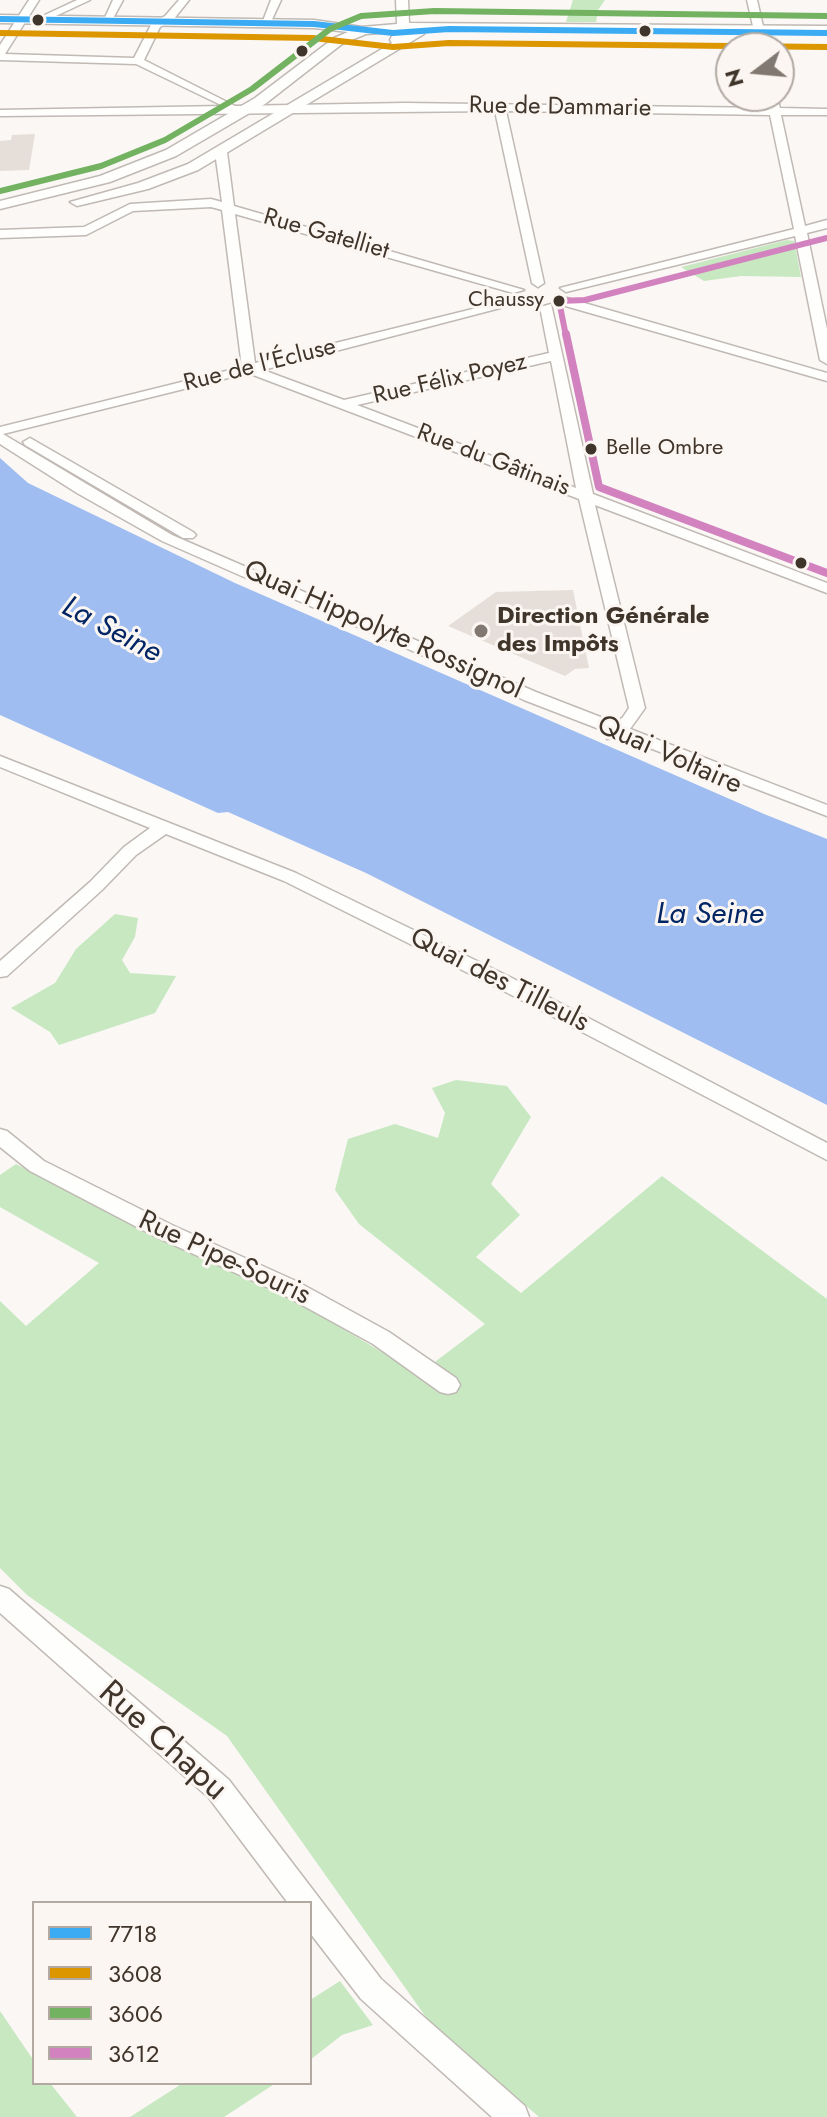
<!DOCTYPE html>
<html>
<head>
<meta charset="utf-8">
<style>
  body { margin:0 }
  #map { position:relative; width:827px; height:2117px; overflow:hidden; background:#faf7f4; font-family:Jost,sans-serif }
  canvas { display:block }
  .legend { position:absolute; left:32px; top:1901px; width:280px; height:184px; box-sizing:border-box; background:#fcf6f2; border:2px solid #b1a9a2; margin:0; padding:10px 14px; list-style:none; font-size:24px; color:#40352b }
  .legend li { display:flex; align-items:center; gap:16px; height:40px }
  .legend b { width:40px; border:2px solid #b1a9a2 }
  .north { position:absolute; left:715px; top:32px; width:80px; height:80px; box-sizing:border-box; background:#fcf6f2; border:2px solid #b1a9a2; border-radius:50%; rotate:254deg; font-size:22px; font-weight:700; line-height:32px; text-align:center; color:#40352b }
  .north::after { content:''; display:block; margin:auto; width:28px; height:36px; background:#817971; clip-path:polygon(50% 0,100% 100%,50% 72%,0 100%) }
</style>
</head>
<body>
<div id="map">
<canvas width="827" height="2117"></canvas>
<ul class="legend">
<li><b style="height:10px;background:#3bacf4"></b>7718</li>
<li><b style="height:10px;background:#dc9600"></b>3608</li>
<li><b style="height:10px;background:#72b261"></b>3606</li>
<li><b style="height:10px;background:#d282be"></b>3612</li>
</ul>
<div class="north">N</div>
</div>
<script>
const g = document.querySelector('canvas').getContext('2d');
g.lineJoin = 'round';
function fill(path, color) {
  g.fillStyle = color;
  g.fill(path, 'evenodd');
}
function toPath(rows) {
  const path = new Path2D();
  for (const r of rows) {
    path.moveTo(r[0], r[1]);
    for (let i = 2; i < r.length; i += 2) path.lineTo(r[i], r[i + 1]);
  }
  return path;
}
function trace(path, color, width, dash) {
  g.strokeStyle = color;
  g.lineWidth = width;
  g.lineCap = dash ? 'butt' : 'round';
  g.setLineDash(dash || []);
  g.stroke(path);
}
function drawText(font, color, halo, rows, align = 'center') {
  g.font = font + ' Jost,sans-serif';
  g.lineWidth = 6;
  g.setLineDash([]);
  g.textBaseline = 'middle';
  g.strokeStyle = halo;
  g.fillStyle = color;
  for (const [text, x, y, turn = 0] of rows) {
    g.save();
    g.translate(x, y);
    g.rotate((+turn || 0) * Math.PI / 180);
    g.textAlign = isNaN(turn) ? turn : align;
    if (halo) g.strokeText(text, 0, 0);
    g.fillText(text, 0, 0);
    g.restore();
  }
}
fill(toPath([
  [573,0,605,0,598,10,596,22,566,22],
  [787,240,794,241,801,277,741,276,704,281,681,267],
  [115,914,138,918,135,937,122,960,130,973,176,976,155,1013,59,1045,50,1032,11,1008,55,983,76,949],
  [456,1080,507,1086,531,1117,491,1184,520,1215,476,1257,521,1293,662,1176,827,1299,827,2117,539,2117,428,2020,227,1736,27,1595,0,1568,0,1301,26,1326,99,1263,0,1207,0,1175,16,1164,281,1292,419,1374,485,1324,359,1224,335,1190,348,1139,395,1124,438,1138,445,1113,432,1088],
  [340,1981,373,2025,342,2035,310,2060,310,2000],
  [0,2011,34,2061,34,2083,50,2083,77,2117,0,2117],
  [183,2083,276,2083,224,2117,130,2117]
]), '#c7e8c1');
fill(toPath([
  [0,458,28,483,235,583,764,814,827,839,827,1105,366,873,228,812,218,813,0,715]
]), '#9fbdf0');
fill(toPath([
  [35,134,29,170,0,171,0,141,11,140,12,135],
  [573,590,589,668,575,669,565,676,448,626,496,592]
]), '#e6dfd9');
const minor = toPath([
  [29,0,39,0,5,54,134,58,152,23,165,16,179,0,189,0,173,20,160,27,144,60,235,106,405,103,769,108,767,96,777,96,780,108,827,109,827,115,781,115,805,226,827,220,827,228,807,233,827,329,827,364,820,360,795,236,566,292,560,288,794,229,770,115,506,111,544,283,538,287,532,283,495,111,0,116,0,110,223,106,136,64,0,60,0,45,29,0],
  [77,0,90,0,43,22,34,20,77,0],
  [113,0,123,0,110,24,102,24,113,0],
  [271,0,281,0,269,26,261,26,271,0],
  [747,0,757,0,768,48,758,48,747,0],
  [221,149,227,152,234,206,524,290,513,293,235,214,255,363,521,297,527,301,263,370,344,400,549,353,540,307,551,304,593,494,827,583,827,593,595,505,645,708,630,729,827,805,827,816,621,737,607,739,607,732,524,700,162,541,77,493,0,444,0,427,242,367,222,210,211,207,133,211,86,235,0,238,0,230,84,227,130,204,211,199,222,202,215,152,221,149],
  [551,361,576,488,357,405,551,361],
  [248,373,579,499,629,708,623,717,616,723,536,692,172,535,3,434,248,373],
  [567,298,827,373,827,381,562,305,562,299,567,298],
  [30,438,193,532,196,535,193,538,183,538,25,445,23,442,30,438],
  [0,756,296,873,512,978,827,1143,827,1160,498,988,284,881,166,834,136,855,102,890,7,976,0,977,0,961,90,882,124,847,150,828,0,767,0,756],
  [0,1129,7,1131,44,1161,172,1225,298,1282,389,1332,456,1378,460,1385,456,1392,448,1394,440,1392,373,1344,282,1294,156,1237,30,1171,0,1147,0,1129],
  [0,1586,9,1589,229,1780,381,1979,525,2106,529,2117,492,2117,361,1999,310,1933,310,1903,288,1903,209,1798,0,1613,0,1586]
]);
const major = toPath([
  [396,0,408,0,409,23,827,26,827,34,425,29,424,34,198,170,148,189,77,206,70,202,138,183,188,164,392,43,390,40,394,32,366,34,342,44,265,104,176,156,110,182,0,209,0,201,100,176,166,150,255,98,334,38,348,32,314,28,0,23,0,15,314,20,362,27,397,24,396,0]
]);
trace(minor, '#c0b9b4', 3);
trace(major, '#c0b9b4', 3);
fill(minor, '#fefefd');
fill(major, '#fefefd');
trace(toPath([
  [0,19,314,24,393,33,449,29,827,33]
]), '#3bacf4', 6);
trace(toPath([
  [0,33,313,38,393,47,449,43,827,47]
]), '#dc9600', 6);
trace(toPath([
  [0,191,101,166,165,140,252,89,330,29,361,16,434,11,827,16]
]), '#72b261', 6);
trace(toPath([
  [566,336,559,301,585,300,827,238]
]), '#d282be', 6);
trace(toPath([
  [566,334,599,487,827,573]
]), '#d282be', 8);
for (const [x, y, r, color] of [
  [38,20,7,"#40352b"],
  [645,31,7,"#40352b"],
  [302,51,7,"#40352b"],
  [559,301,7,"#40352b"],
  [591,449,7,"#40352b"],
  [801,563,7,"#40352b"],
  [481,631,8,"#817971"]
]) {
  const dot = new Path2D();
  dot.arc(x, y, r, 0, 2 * Math.PI);
  g.fillStyle = color;
  g.fill(dot);
  trace(dot, '#fcf6f2', 3);
}
drawText('22px', '#40352b', '#fcf6f2', [
  ["Chaussy",544,301],
  ["Belle Ombre",606,449,"left"]
], 'right');
drawText('24px', '#40352b', '#fcf6f2', [
  ["Rue de Dammarie",560,108,1],
  ["Rue Gatelliet",326,235,16],
  ["Rue de l'Écluse",260,366,-14],
  ["Rue Félix Poyez",450,380,-13],
  ["Rue du Gâtinais",493,461,21]
]);
drawText('bold 24px', '#40352b', '#fcf6f2', [
  ["Direction Générale",497,617],
  ["des Impôts",497,645]
], 'left');
drawText('28px', '#40352b', '#fcf6f2', [
  ["Quai Hippolyte Rossignol",383,631,24],
  ["Quai Voltaire",669,756,24],
  ["Quai des Tilleuls",499,981,27],
  ["Rue Pipe-Souris",224,1259,25]
]);
drawText('italic 30px', '#012565', '#fcf6f2', [
  ["La Seine",111,631,28],
  ["La Seine",710,916]
]);
drawText('34px', '#40352b', '#fcf6f2', [
  ["Rue Chapu",162,1742,42]
]);
</script>
</body>
</html>
